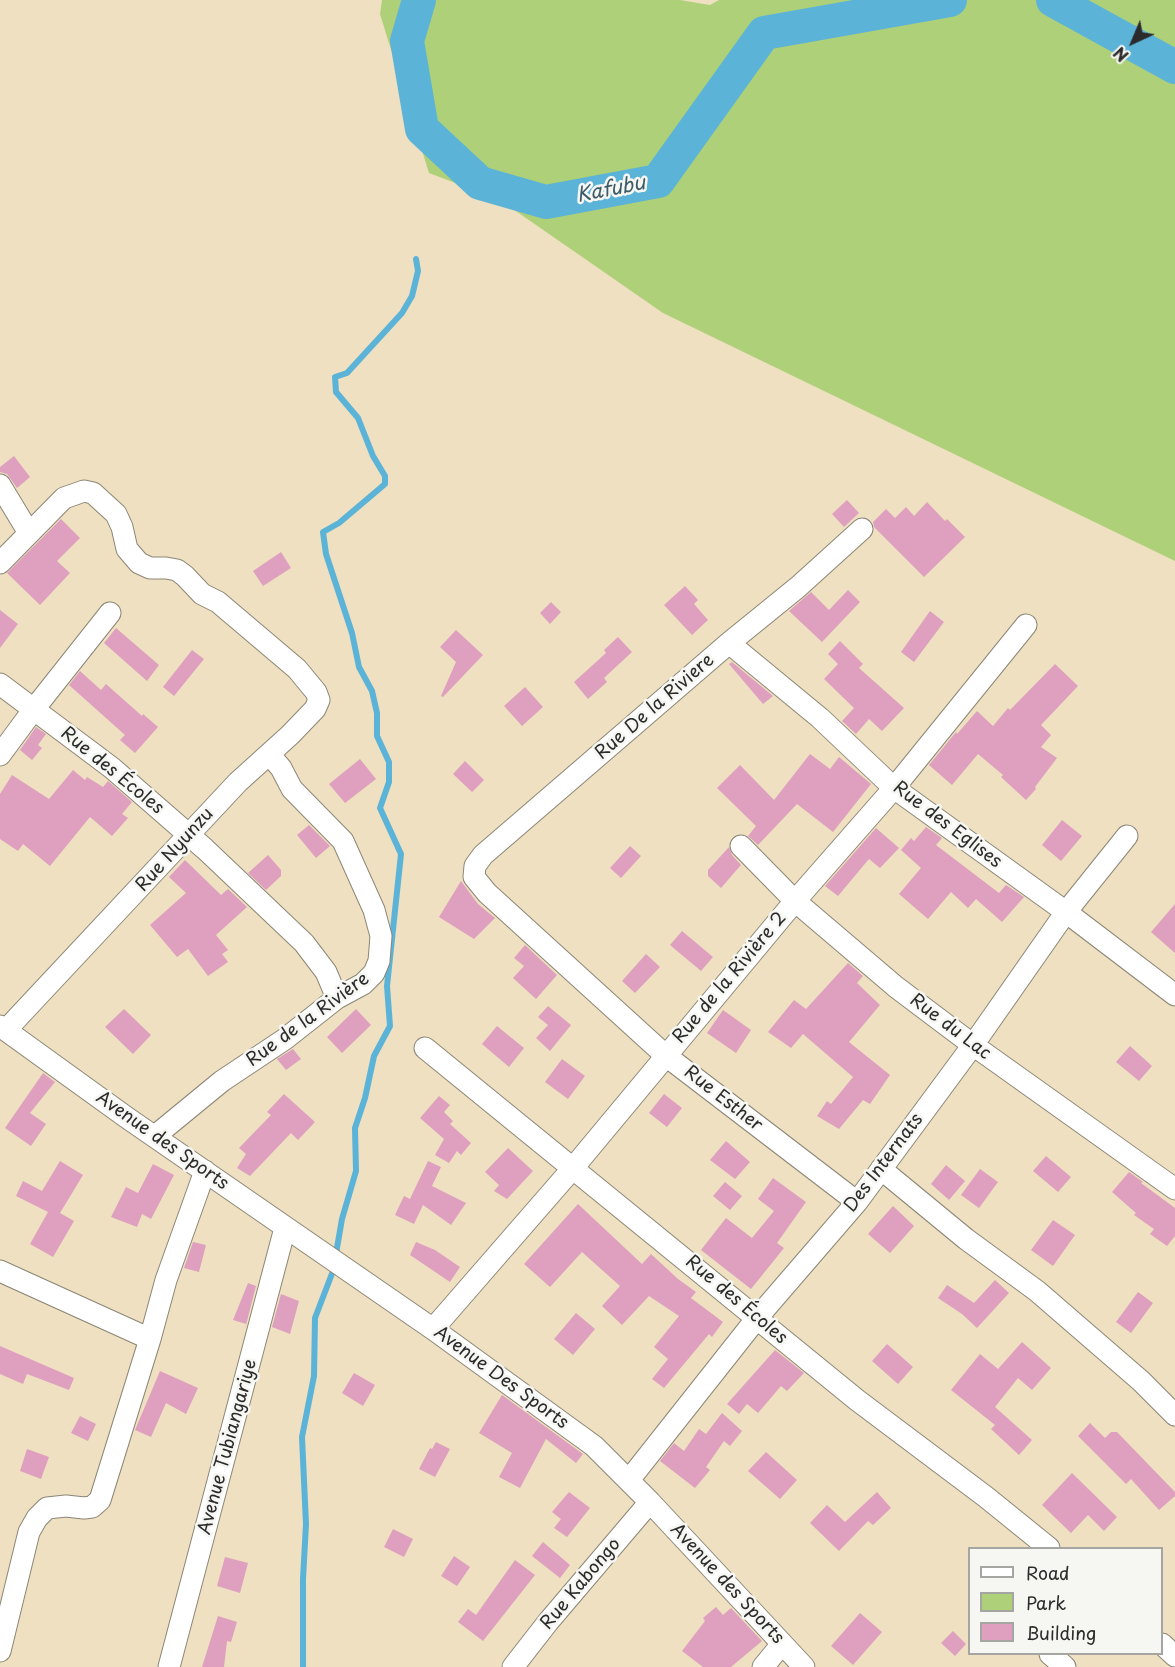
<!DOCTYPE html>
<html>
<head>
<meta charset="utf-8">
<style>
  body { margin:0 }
  #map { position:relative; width:1175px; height:1667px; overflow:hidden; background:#eee0c1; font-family:"Playpen Sans",sans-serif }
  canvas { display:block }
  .legend { position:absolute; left:968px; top:1547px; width:195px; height:108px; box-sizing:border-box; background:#f6f6f2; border:2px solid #a5a5a2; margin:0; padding:8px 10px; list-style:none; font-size:18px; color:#2b2b2b }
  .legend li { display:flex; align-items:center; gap:12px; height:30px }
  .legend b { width:30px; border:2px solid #a5a5a2 }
  .north { position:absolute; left:1103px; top:12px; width:60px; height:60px; -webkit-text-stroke:4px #f6f6f2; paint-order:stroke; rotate:224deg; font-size:16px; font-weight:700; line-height:24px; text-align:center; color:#2b2b2b }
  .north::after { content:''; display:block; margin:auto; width:21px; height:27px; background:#2b2b2b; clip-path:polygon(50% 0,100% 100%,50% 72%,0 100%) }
</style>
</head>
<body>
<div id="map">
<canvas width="1175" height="1667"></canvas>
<ul class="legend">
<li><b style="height:8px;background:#fff"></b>Road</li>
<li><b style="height:16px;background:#aed078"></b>Park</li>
<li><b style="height:16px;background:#dea0be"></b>Building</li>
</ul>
<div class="north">N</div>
</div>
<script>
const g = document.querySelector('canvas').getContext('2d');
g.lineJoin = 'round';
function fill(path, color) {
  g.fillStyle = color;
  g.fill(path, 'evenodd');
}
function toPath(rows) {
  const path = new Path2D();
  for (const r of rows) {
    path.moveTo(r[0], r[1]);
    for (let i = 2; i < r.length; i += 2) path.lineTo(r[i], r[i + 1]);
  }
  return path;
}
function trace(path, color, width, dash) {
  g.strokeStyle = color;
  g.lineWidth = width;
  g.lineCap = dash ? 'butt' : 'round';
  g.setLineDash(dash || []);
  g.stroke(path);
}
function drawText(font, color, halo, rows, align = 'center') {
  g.font = font + ' "Playpen Sans",sans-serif';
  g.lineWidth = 5;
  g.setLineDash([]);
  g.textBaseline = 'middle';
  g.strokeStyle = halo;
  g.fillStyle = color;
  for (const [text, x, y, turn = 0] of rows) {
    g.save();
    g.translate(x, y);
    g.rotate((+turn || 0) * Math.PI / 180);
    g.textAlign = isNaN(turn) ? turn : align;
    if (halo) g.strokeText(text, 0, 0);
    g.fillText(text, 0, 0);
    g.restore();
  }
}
fill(toPath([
  [382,0,680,0,710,5,719,0,1175,0,1175,561,663,313,500,200,429,173,380,14]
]), '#aed078');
trace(toPath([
  [303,1667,303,1579,306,1524,302,1437,314,1376,315,1318,333,1271,342,1219,356,1171,355,1128,365,1098,374,1056,390,1026,387,986,401,854,380,808,389,782,389,762,377,736,377,713,372,691,359,667,352,633,326,554,323,532,339,523,385,484,385,476,373,456,358,418,336,392,335,377,347,373,402,313,412,296,418,271,416,259]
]), '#5bb3d8', 6);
trace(toPath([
  [419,0,407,41,422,129,480,183,546,202,658,181,764,33,950,0],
  [1053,0,1175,67]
]), '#5bb3d8', 34);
fill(toPath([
  [14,456,30,477,17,488,7,474,0,472,0,467],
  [847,500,859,513,844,527,832,514],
  [927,502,945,521,947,519,965,537,924,577,874,527,873,522,886,509,895,518,906,507,914,516],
  [61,519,80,538,57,561,70,573,40,605,7,573],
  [281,552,291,568,263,586,253,571],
  [685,586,698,600,694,604,708,620,692,635,664,605],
  [848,590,860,602,822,642,789,611,811,592,829,610],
  [551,602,561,612,550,624,540,613],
  [0,610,18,624,0,648],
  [930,611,944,622,914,662,901,652],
  [116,628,159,665,147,681,104,643],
  [456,630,483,655,443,697,441,696,456,662,440,647],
  [618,637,632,652,604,678,607,682,588,699,574,682,606,653,604,650],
  [840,641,863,664,859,668,904,708,882,731,869,719,856,734,842,721,854,708,824,679,838,664,828,654],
  [192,650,204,659,174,696,163,687],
  [732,662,773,696,763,704,729,664],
  [1055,664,1078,686,1041,725,1051,735,1041,747,1057,758,1035,787,1036,789,1026,800,1001,777,1003,775,978,754,952,785,929,765,956,732,957,734,977,711,993,726,1008,708,1010,710],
  [80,671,101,690,106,684,142,716,143,714,158,727,135,753,120,740,125,735,69,685],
  [525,687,543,707,522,726,504,706],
  [36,727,46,734,38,745,42,748,32,760,20,750],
  [810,754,830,769,839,757,871,784,833,832,797,804,758,845,748,836,756,826,717,788,740,765,774,800],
  [360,759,376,779,345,803,329,784],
  [465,761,484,780,472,792,453,774],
  [73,770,85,780,87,777,103,787,108,781,132,802,122,814,128,818,112,836,90,817,50,866,23,844,18,851,0,839,0,794,12,775,49,799],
  [1062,820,1082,836,1061,861,1042,845],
  [309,825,330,846,316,858,297,835],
  [926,827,942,838,936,845,999,893,1006,885,1024,897,1002,922,976,899,968,908,951,892,928,919,899,894,921,868,901,850,911,838,914,841],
  [876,828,899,848,880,868,869,859,838,896,825,886],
  [630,846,641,856,621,878,610,868],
  [729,847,732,855,741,865,721,888,708,876,708,870],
  [268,855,281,870,281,876,266,890,248,873],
  [185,860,221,895,228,889,247,907,216,935,228,950,222,954,228,962,208,976,188,949,177,957,150,925,186,893,169,877],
  [461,881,478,904,495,918,474,939,439,917],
  [1175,904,1175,953,1151,932],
  [682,931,713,957,701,971,670,945],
  [525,945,557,975,536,999,513,978,524,966,514,958],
  [646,954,660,967,635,993,622,981],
  [848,963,863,976,857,983,880,1005,849,1042,890,1075,870,1104,863,1100,839,1129,817,1116,827,1101,831,1104,853,1077,803,1034,791,1048,768,1032,794,1000,806,1009],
  [548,1006,571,1025,550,1051,536,1038,548,1025,538,1017],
  [124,1009,151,1035,133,1054,105,1027],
  [356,1009,371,1025,342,1053,327,1037],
  [723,1010,751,1030,736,1053,707,1033],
  [497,1026,524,1048,509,1067,482,1044],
  [1130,1046,1152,1066,1139,1081,1116,1062],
  [293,1049,301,1059,286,1070,277,1059],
  [562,1059,585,1076,568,1099,545,1082],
  [43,1073,55,1082,30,1113,46,1124,31,1146,5,1128],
  [284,1094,315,1122,298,1140,291,1133,250,1176,237,1168,246,1154,239,1148,271,1115,267,1112],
  [664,1094,682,1108,667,1127,649,1113],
  [439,1096,450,1105,444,1112,453,1121,450,1124,471,1143,461,1155,457,1151,449,1163,435,1155,444,1139,420,1118],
  [726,1141,750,1162,735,1179,710,1160],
  [508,1148,533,1171,507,1199,494,1191,499,1185,485,1172],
  [1046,1156,1071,1177,1058,1192,1033,1171],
  [60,1161,83,1175,60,1213,74,1221,53,1257,30,1244,48,1212,16,1196,23,1181,42,1191],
  [428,1161,441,1167,432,1186,466,1203,451,1225,423,1205,414,1224,395,1215,404,1196,410,1199],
  [153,1164,174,1175,151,1219,142,1214,137,1227,111,1217,126,1187,138,1193],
  [946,1165,965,1181,949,1200,931,1184],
  [980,1169,998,1182,979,1208,961,1195],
  [1129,1172,1143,1182,1141,1183,1175,1208,1175,1236,1167,1246,1150,1234,1154,1229,1134,1215,1136,1213,1112,1192],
  [773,1178,806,1202,777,1243,784,1248,751,1289,701,1250,726,1218,752,1238,774,1211,758,1199],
  [725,1182,742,1196,730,1210,713,1196],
  [578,1204,642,1264,651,1254,678,1279,696,1292,691,1298,723,1322,712,1337,709,1334,664,1388,652,1379,668,1359,654,1347,679,1316,649,1296,622,1325,602,1306,620,1286,582,1252,550,1287,524,1264],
  [893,1206,914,1226,890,1253,868,1234],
  [1053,1220,1075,1235,1053,1266,1031,1250],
  [193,1242,206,1245,199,1272,184,1268],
  [416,1242,435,1250,460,1267,450,1282,410,1255],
  [995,1280,1009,1293,977,1328,962,1314,938,1298,947,1285,974,1303],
  [248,1283,256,1286,245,1329,246,1324,233,1320],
  [1138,1292,1153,1303,1131,1333,1116,1322],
  [281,1294,299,1301,290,1334,272,1327],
  [576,1313,595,1329,573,1355,554,1339],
  [1022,1342,1051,1368,1032,1390,1018,1378,995,1407,1032,1440,1019,1455,991,1429,995,1425,951,1390,980,1354,998,1369],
  [887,1344,913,1367,898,1384,872,1361],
  [0,1346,74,1378,69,1390,27,1374,23,1384,0,1374],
  [775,1350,804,1373,787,1391,781,1386,758,1413,747,1404,739,1414,727,1404],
  [160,1371,198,1388,186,1414,166,1403,151,1437,135,1430],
  [354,1373,375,1385,363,1406,342,1393],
  [502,1395,583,1454,576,1463,546,1439,520,1488,499,1477,512,1453,479,1433],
  [722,1413,742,1431,730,1446,724,1441,706,1467,710,1470,695,1488,660,1461,674,1443,684,1451,699,1429,706,1434],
  [80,1416,96,1424,88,1441,71,1433],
  [1090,1423,1105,1438,1111,1432,1117,1432,1175,1492,1175,1496,1159,1510,1131,1479,1126,1484,1078,1436],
  [436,1442,450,1449,435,1477,419,1469,430,1448,432,1449],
  [27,1449,49,1457,41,1479,20,1471],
  [766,1452,797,1480,780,1499,748,1471],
  [1072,1473,1117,1517,1104,1531,1088,1515,1071,1533,1042,1505],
  [569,1492,590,1508,567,1537,554,1528,561,1519,552,1512],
  [877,1492,891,1508,873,1525,868,1521,839,1551,810,1523,827,1505,845,1522],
  [393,1529,413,1539,404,1557,384,1547],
  [543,1542,570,1565,560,1578,532,1556],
  [454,1556,470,1567,457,1586,441,1576],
  [225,1557,248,1563,240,1593,217,1586],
  [515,1560,535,1575,483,1641,458,1622,468,1609,476,1615],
  [716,1607,723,1615,731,1608,762,1641,731,1667,703,1667,682,1651,705,1621,703,1618],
  [860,1613,882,1632,853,1665,831,1646],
  [218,1616,237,1622,231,1642,227,1641,224,1667,202,1667],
  [953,1631,966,1644,955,1656,941,1643]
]), '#dea0be');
const minor = toPath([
  [0,485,29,533],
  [0,563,64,498,84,491,93,493,116,514,122,527,127,549,139,563,150,568,166,568,177,570,185,576,202,594,218,602,297,669,316,692,319,700,315,709,290,735,238,782,6,1030],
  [729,643,820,718,894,788,1066,912,1175,995],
  [0,684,112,768,205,849,304,943,326,972,337,998],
  [0,755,34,709,110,613],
  [741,846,795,901,896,987,973,1045,1175,1189],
  [0,1026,126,1117,433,1329,594,1446,650,1502,804,1667],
  [425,1048,857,1400,986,1497,1049,1548],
  [155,1136,222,1081,285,1039,337,998,363,984,374,973,379,961,381,936,374,910,343,841,292,789,281,768,269,754],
  [881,1169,966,1239,1037,1291,1141,1381,1175,1415],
  [857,1202,665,1055,487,893,474,877,475,866,483,855,729,643,798,587,862,529],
  [0,1271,150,1339,166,1280,205,1171],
  [433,1329,573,1168,795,901,894,788,1026,625],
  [629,1480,757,1318,857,1202,973,1045,1066,912,1127,836],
  [1162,1644,1175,1656],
  [0,1651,29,1532,37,1518,47,1508,66,1506,84,1508,92,1507,100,1500,150,1339],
  [1050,1654,1065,1667],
  [169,1667,285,1228],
  [513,1667,548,1622,650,1502],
  [763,1667,782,1644]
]);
trace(minor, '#8c8676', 23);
trace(minor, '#fff', 21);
drawText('18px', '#2b2b2b', '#f6f6f2', [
  ["Rue De la Riviere",655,707,-41],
  ["Rue des Écoles",112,771,39],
  ["Rue des Eglises",947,825,37],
  ["Rue Nyunzu",175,850,-48],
  ["Rue de la Rivière 2",730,978,-50],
  ["Rue de la Rivière",308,1020,-36],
  ["Rue du Lac",950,1027,37],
  ["Rue Esther",723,1099,38],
  ["Avenue des Sports",162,1141,35],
  ["Des Internats",884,1163,-53],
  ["Rue des Écoles",736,1300,40],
  ["Avenue Des Sports",501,1378,36],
  ["Avenue Tubiangariye",228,1447,-75],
  ["Rue Kabongo",581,1584,-50],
  ["Avenue des Sports",727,1584,47]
]);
drawText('italic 20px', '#3c5b68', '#f6f6f2', [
  ["Kafubu",611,190,-11]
]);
</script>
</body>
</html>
